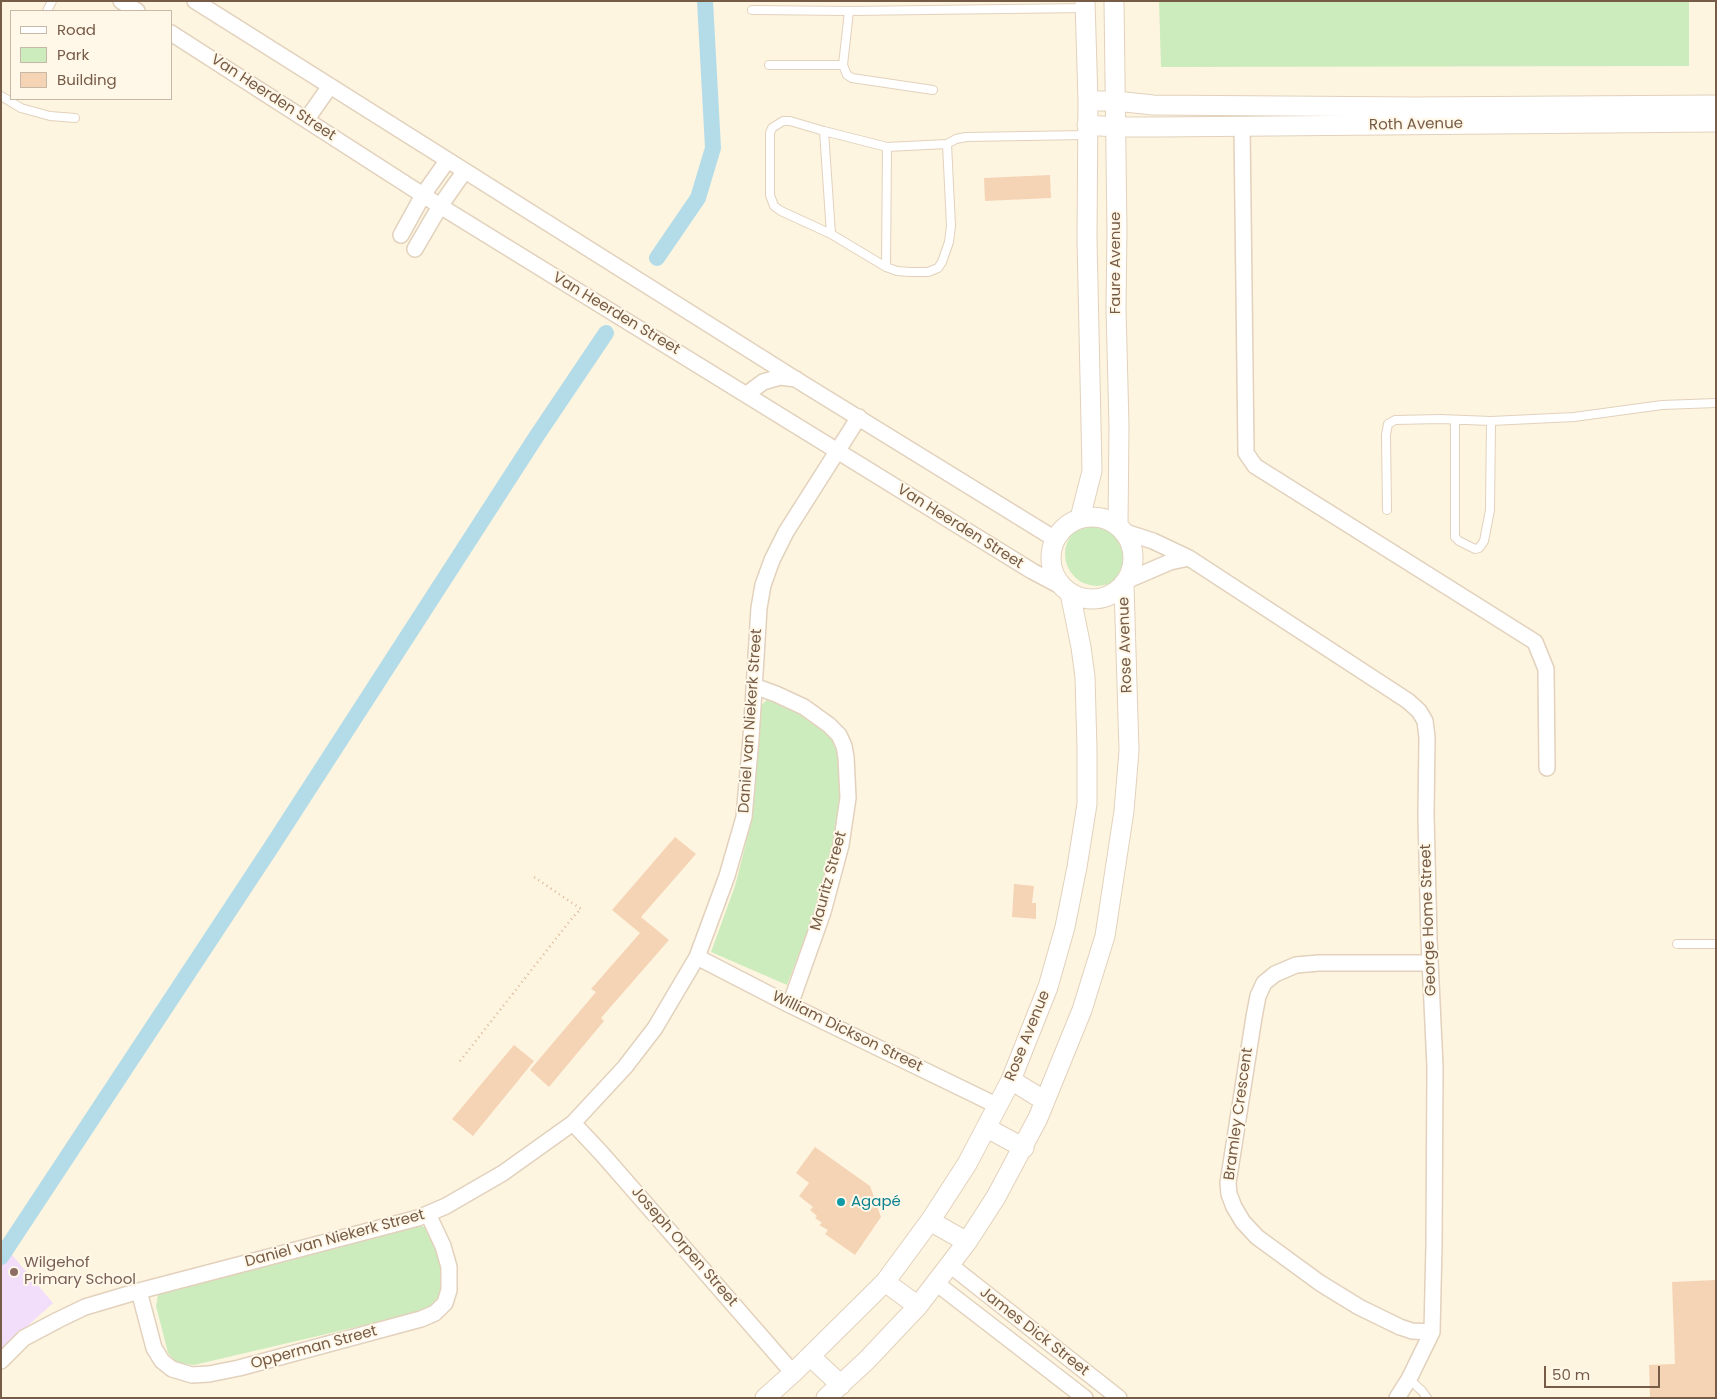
<!DOCTYPE html>
<html>
<head>
<meta charset="utf-8">
<style>
  body { margin:0 }
  #map { position:relative; width:1717px; height:1399px; overflow:hidden; background:#fef5e0; font-family:Poppins,sans-serif }
  canvas { display:block }
  .frame { position:absolute; inset:0; border:2px solid #765b46; pointer-events:none }
  .legend { position:absolute; left:10px; top:10px; width:162px; height:90px; box-sizing:border-box; background:#fff8e8; border:1px solid #c8b9a7; margin:0; padding:6px 9px; list-style:none; font-size:15px; color:#765b46 }
  .legend li { display:flex; align-items:center; gap:10px; height:25px }
  .legend b { width:25px; border:1px solid #c8b9a7 }
  .scale { position:absolute; left:1544px; top:1366px; width:116px; height:22px; box-sizing:border-box; border:2px solid #765b46; border-top:0; padding-left:6px; font-size:15px; line-height:18px; white-space:nowrap; color:#765b46; -webkit-text-stroke:4px #fff8e8; paint-order:stroke }
</style>
</head>
<body>
<div id="map">
<canvas width="1717" height="1399"></canvas>
<div class="frame"></div>
<ul class="legend">
<li><b style="height:6px;background:#fff"></b>Road</li>
<li><b style="height:14px;background:#cdecbe"></b>Park</li>
<li><b style="height:14px;background:#f5d4b6"></b>Building</li>
</ul>
<div class="scale">50 m</div>
</div>
<script>
const g = document.querySelector('canvas').getContext('2d');
g.lineJoin = 'round';
function fill(path, color) {
  g.fillStyle = color;
  g.fill(path, 'evenodd');
}
function toPath(rows) {
  const path = new Path2D();
  for (const r of rows) {
    if (r.length === 3) {
      path.moveTo(r[0] + r[2], r[1]);
      path.arc(r[0], r[1], r[2], 0, 2 * Math.PI);
      continue;
    }
    path.moveTo(r[0], r[1]);
    for (let i = 2; i < r.length; i += 2) path.lineTo(r[i], r[i + 1]);
  }
  return path;
}
function trace(path, color, width, dash) {
  g.strokeStyle = color;
  g.lineWidth = width;
  g.lineCap = dash ? 'butt' : 'round';
  g.setLineDash(dash || []);
  g.stroke(path);
}
function drawText(font, color, halo, rows, align = 'center') {
  g.font = font + ' Poppins,sans-serif';
  g.lineWidth = 4;
  g.setLineDash([]);
  g.textBaseline = 'middle';
  g.strokeStyle = halo;
  g.fillStyle = color;
  for (const [text, x, y, turn = 0] of rows) {
    g.save();
    g.translate(x, y);
    g.rotate((+turn || 0) * Math.PI / 180);
    g.textAlign = isNaN(turn) ? turn : align;
    if (halo) g.strokeText(text, 0, 0);
    g.fillText(text, 0, 0);
    g.restore();
  }
}
fill(toPath([
  [1,1242,53,1303,1,1350]
]), '#f2ddfa');
fill(toPath([
  [1159,1,1689,1,1689,66,1161,67],
  [1097,554,32],
  [768,699,782,701,837,737,844,754,841,805,821,896,787,985,711,952,735,886,750,827,761,705],
  [417,1224,426,1228,447,1269,442,1296,429,1310,194,1365,177,1363,168,1353,156,1306,158,1295,169,1290]
]), '#cdecbe');
trace(toPath([
  [657,258,698,198,713,148,705,1],
  [1,1257,272,846,536,437,606,333]
]), '#b4dce8', 16);
fill(toPath([
  [1050,175,1051,198,985,201,984,178],
  [675,837,696,854,641,917,669,940,601,1018,604,1021,549,1087,530,1070,596,992,591,989,640,933,612,910],
  [1014,884,1034,886,1032,903,1036,903,1036,919,1012,917],
  [514,1045,534,1061,473,1136,452,1119],
  [815,1147,870,1186,881,1217,855,1255,825,1234,828,1230,819,1225,822,1223,815,1218,817,1216,810,1210,813,1207,799,1196,809,1183,796,1173],
  [1716,1280,1716,1398,1650,1398,1649,1365,1675,1364,1672,1282]
]), '#f5d4b6');
const service = toPath([
  [752,10,849,11,1085,8],
  [47,11,52,1],
  [849,11,843,65,847,75,852,78,933,90],
  [769,65,843,65],
  [1,96,21,108,50,116,75,118],
  [824,131,790,121,783,121,772,128,770,133,770,195,774,206,781,211,831,234],
  [947,144,951,226,949,242,942,262,938,268,928,272,910,272,897,271,886,267,887,147,947,144,956,139,966,137,1087,135],
  [886,267,831,234,824,131,887,147],
  [1455,420,1455,537,1459,541,1475,549,1479,548,1484,541,1490,510,1491,421],
  [1387,510,1386,435,1388,424,1395,420,1440,419,1491,421,1574,417,1662,405,1716,403],
  [1677,944,1716,944],
  [1409,1379,1422,1391,1427,1398]
]);
const minor = toPath([
  [121,1,137,11],
  [195,1,797,380,1055,539],
  [171,33,440,206,1032,571,1064,588],
  [307,119,330,86],
  [1242,127,1246,453,1255,466,1535,642,1546,669,1547,768],
  [401,235,423,195,447,161],
  [415,249,440,206,464,172],
  [747,394,763,382,780,377,796,379],
  [1125,532,1153,541,1189,558,1408,701,1419,711,1425,721,1427,737,1426,815,1429,939,1435,1067,1434,1245,1432,1332,1409,1379,1397,1398],
  [1128,580,1170,562,1189,558],
  [754,686,776,694,804,707,829,725,839,735,844,746,846,757,848,798,841,845,823,912,790,1005],
  [697,957,790,1005,998,1106],
  [1430,963,1319,963,1296,965,1275,974,1264,983,1258,996,1254,1017,1228,1183,1229,1194,1234,1207,1243,1222,1257,1237,1320,1283,1359,1307,1400,1327,1412,1331,1432,1332],
  [573,1123,603,1155,793,1373],
  [950,1265,1119,1398],
  [936,1283,1085,1398],
  [139,1291,154,1348,162,1361,172,1369,192,1375,209,1374,239,1368,421,1319,435,1313,445,1303,449,1290,449,1267,443,1246,428,1214],
  [1,1361,24,1338,58,1320,85,1307,139,1291,418,1218,446,1206,503,1173,573,1123,625,1067,655,1028,697,957,727,876,744,817,751,738,759,608,763,585,772,560,786,532,859,417]
]);
const tertiary = toPath([
  [1114,1,1117,231,1116,308,1119,426,1118,525],
  [1088,101,1116,101,1153,105,1415,107,1716,105],
  [1087,125,1115,127,1161,127,1716,122],
  [1092,558,41],
  [1080,518,1092,471,1087,239,1088,101,1085,1],
  [1011,1080,1045,1101],
  [987,1128,1024,1148],
  [930,1221,967,1242],
  [885,1282,918,1306],
  [810,1356,841,1385],
  [765,1398,793,1373,885,1282,930,1221,967,1164,1011,1080,1048,987,1065,927,1077,867,1087,804,1087,749,1085,677,1081,647,1070,593],
  [826,1398,867,1360,918,1306,967,1242,996,1197,1038,1118,1082,1010,1105,936,1124,811,1129,751,1124,585]
]);
trace(service, '#e2d1bc', 10);
trace(minor, '#e2d1bc', 18);
trace(tertiary, '#e2d1bc', 21);
trace(toPath([
  [460,1061,573,917,581,909,534,877]
]), '#d9b899', 2.5, [1, 4]);
trace(service, '#fff', 8);
trace(minor, '#fff', 15);
trace(tertiary, '#fff', 19);
for (const [x, y, r, color] of [
  [841,1202,5,"#0f9aa8"],
  [14,1272,5,"#8d6e63"]
]) {
  const dot = new Path2D();
  dot.arc(x, y, r, 0, 2 * Math.PI);
  g.fillStyle = color;
  g.fill(dot);
  trace(dot, '#fff8e8', 2);
}
drawText('15px', '#765b46', '#fff8e8', [
  ["Van Heerden Street",273,98,33],
  ["Roth Avenue",1416,125,-1],
  ["Faure Avenue",1116,263,-90],
  ["Van Heerden Street",616,314,31],
  ["Van Heerden Street",960,527,32],
  ["Rose Avenue",1126,645,-92],
  ["Daniel van Niekerk Street",751,721,-86],
  ["Mauritz Street",829,881,-75],
  ["George Home Street",1429,920,-92],
  ["William Dickson Street",847,1032,26],
  ["Rose Avenue",1028,1036,-68],
  ["Bramley Crescent",1239,1114,-82],
  ["Daniel van Niekerk Street",335,1239,-15],
  ["Joseph Orpen Street",684,1247,49],
  ["James Dick Street",1034,1332,38],
  ["Opperman Street",314,1348,-15]
]);
drawText('15px', '#0d838f', '#fff8e8', [
  ["Agapé",851,1202]
], 'left');
drawText('15px', '#785e54', '#fff8e8', [
  ["Wilgehof",24,1263],
  ["Primary School",24,1280]
], 'left');
</script>
</body>
</html>
